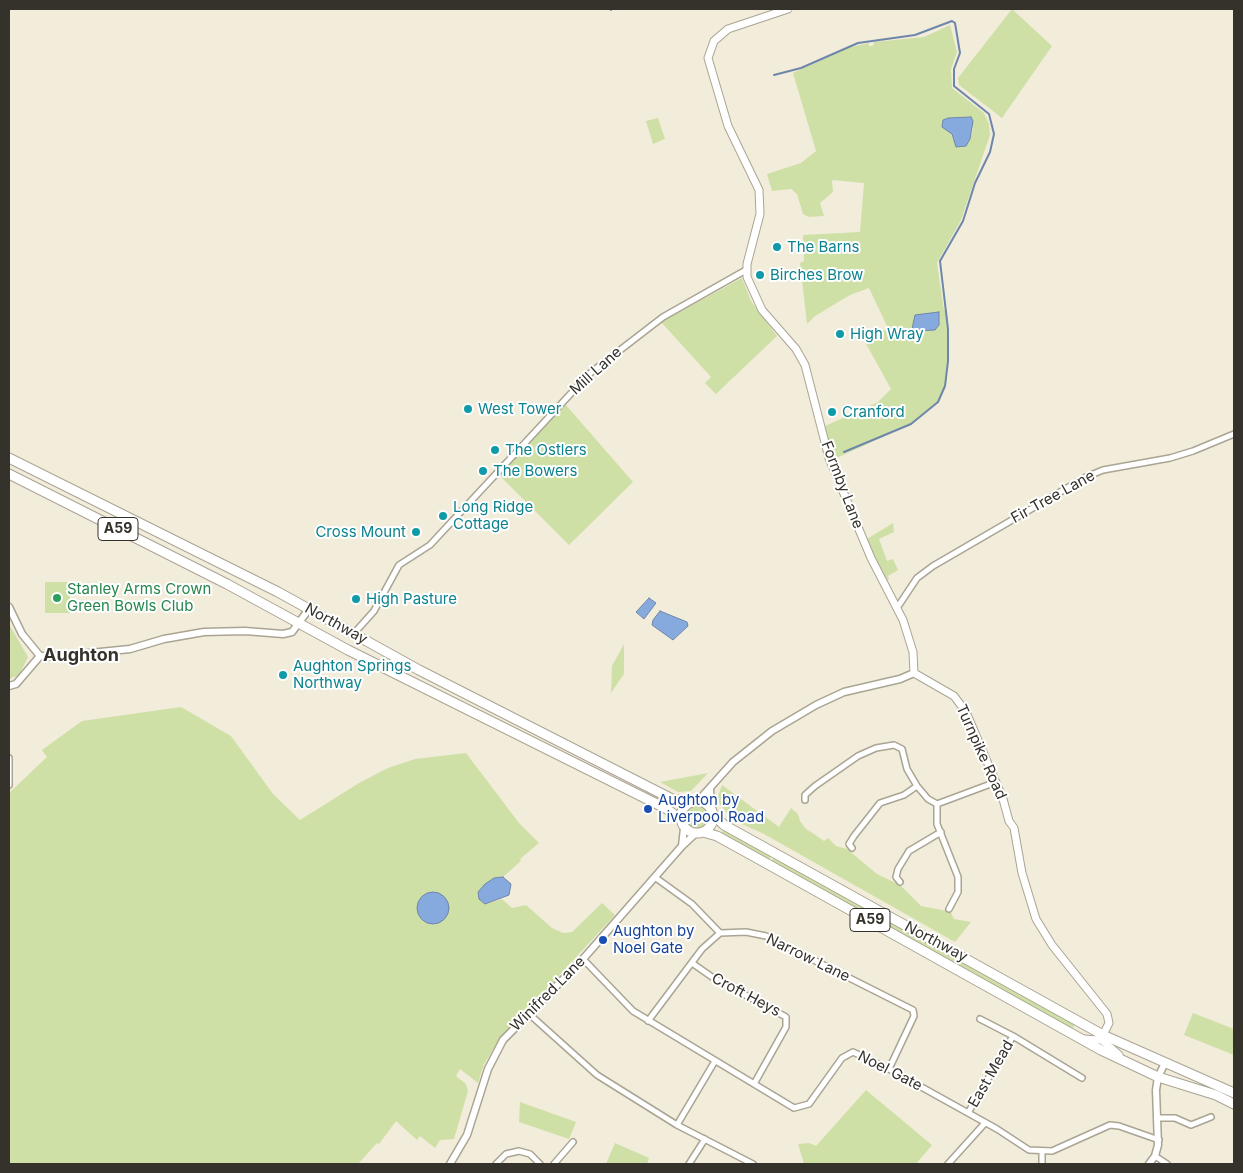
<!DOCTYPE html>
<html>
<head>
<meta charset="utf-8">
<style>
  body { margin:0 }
  #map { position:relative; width:1243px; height:1173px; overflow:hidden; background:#f2ecda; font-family:Inter,sans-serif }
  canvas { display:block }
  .frame { position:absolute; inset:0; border:10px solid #35322c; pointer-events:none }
</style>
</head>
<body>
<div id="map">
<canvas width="1243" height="1173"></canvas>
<div class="frame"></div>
</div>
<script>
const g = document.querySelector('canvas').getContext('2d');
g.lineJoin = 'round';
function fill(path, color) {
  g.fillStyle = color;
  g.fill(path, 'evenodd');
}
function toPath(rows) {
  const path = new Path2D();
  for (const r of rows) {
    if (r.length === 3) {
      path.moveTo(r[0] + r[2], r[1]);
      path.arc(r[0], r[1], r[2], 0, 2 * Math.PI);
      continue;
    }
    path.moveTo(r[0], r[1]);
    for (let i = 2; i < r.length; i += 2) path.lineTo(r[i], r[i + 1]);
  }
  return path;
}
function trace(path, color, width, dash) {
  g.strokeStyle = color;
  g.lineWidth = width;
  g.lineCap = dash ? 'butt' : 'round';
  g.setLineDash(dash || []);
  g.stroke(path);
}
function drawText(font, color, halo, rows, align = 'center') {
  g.font = font + ' Inter,sans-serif';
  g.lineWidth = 4;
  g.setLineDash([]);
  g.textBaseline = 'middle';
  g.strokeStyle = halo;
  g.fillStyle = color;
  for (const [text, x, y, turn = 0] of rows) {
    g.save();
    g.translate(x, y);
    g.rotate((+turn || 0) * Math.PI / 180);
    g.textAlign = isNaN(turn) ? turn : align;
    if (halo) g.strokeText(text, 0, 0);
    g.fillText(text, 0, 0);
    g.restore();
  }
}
fill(toPath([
  [1012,9,1052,46,1002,118,959,85,958,78],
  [950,25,957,52,951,69,952,88,984,113,989,124,990,135,961,220,937,263,944,310,947,309,947,380,938,402,911,424,830,461,823,427,878,402,891,389,865,342,888,328,869,288,850,295,815,316,807,324,800,263,804,261,803,235,860,232,864,183,832,180,833,192,820,203,824,216,809,217,803,214,797,194,791,189,772,191,767,174,801,163,816,151,793,73,851,47,869,43,869,46,873,46,874,42,924,37],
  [968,117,973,129,970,139,963,147,956,147,945,118],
  [658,118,665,139,653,144,646,121],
  [742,278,751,301,777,336,716,394,705,383,711,377,661,322],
  [565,404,633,482,569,545,499,475],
  [893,523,894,532,879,539,887,561,893,559,898,570,888,576,889,579,886,581,867,539],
  [45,582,70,582,70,613,45,613],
  [9,624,28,657,19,675,9,679],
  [624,644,624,674,611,693,612,666],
  [181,707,231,736,273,794,300,820,359,783,388,768,415,759,466,753,519,823,539,843,520,859,521,861,503,877,494,878,486,904,502,899,512,908,526,905,552,928,563,933,572,932,602,903,615,915,497,1043,484,1064,478,1083,460,1069,456,1076,466,1084,468,1091,454,1139,440,1140,435,1148,420,1136,417,1140,396,1121,379,1144,377,1143,358,1164,9,1164,9,793,47,757,42,750,82,721],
  [708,773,691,791,678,792,660,782],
  [722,785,779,827,791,808,798,814,800,821,805,828,824,841,828,838,836,846,847,849,877,874,900,885,921,906,947,911,951,913,954,919,971,922,955,942,764,834,733,820,719,803,718,796],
  [697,817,12],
  [724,829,771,856,768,861,720,834],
  [774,857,1075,1024,1072,1029,771,862],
  [1193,1013,1234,1029,1234,1055,1184,1035],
  [866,1090,932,1145,916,1164,804,1164,798,1144,809,1143,816,1146],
  [520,1102,576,1122,569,1139,519,1122],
  [615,1143,649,1158,647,1164,606,1164]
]), '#cfe0a7');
const water = toPath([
  [971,117,973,121,970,139,966,146,956,147,952,134,942,127,943,120,948,118,971,117],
  [939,312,939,325,935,330,914,331,912,329,915,315,939,312],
  [649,598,656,603,644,619,636,612,649,598],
  [660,611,687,622,688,626,673,640,652,625,653,620,660,611],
  [503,877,511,884,509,895,485,904,479,899,478,892,485,884,494,878,503,877],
  [433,908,16]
]);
fill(water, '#86aade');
trace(water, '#6e86a9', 1);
trace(toPath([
  [611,9,611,10],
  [774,75,801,68,858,43,915,35,952,21,955,23,960,53,954,69,954,86,989,114,994,134,990,152,975,183,963,221,940,261,948,329,948,361,945,386,938,402,911,424,844,452]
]), '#6e86a9', 2);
const minor = toPath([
  [897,608,917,578,933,566,1086,477,1103,470,1170,458,1193,451,1234,434],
  [356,636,357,630,374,611,399,565,430,545,589,374,663,317,746,270],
  [9,758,9,785],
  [805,800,805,795,815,786,858,756,876,748,894,745,902,749,907,769,917,786,928,799,937,804,996,782],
  [937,804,937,824,958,877,958,892,949,909],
  [852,848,849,844,854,836,880,803,904,795,917,786],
  [656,878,692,904,720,933,746,932,766,936,913,1010,914,1016,889,1069],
  [900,882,896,877,898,869,909,851,941,832],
  [583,959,633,1011,794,1108,809,1104,842,1058,853,1052,889,1069,997,1129,1029,1150,1052,1151,1110,1125,1119,1126,1159,1140],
  [692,963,712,977,786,1017,786,1027,754,1084],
  [528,1013,597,1075,677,1125,753,1164],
  [980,1019,1013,1036,1082,1078],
  [648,1021,702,949,720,933],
  [968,1113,1013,1036],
  [1158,1118,1175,1118,1191,1125,1211,1117],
  [677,1125,715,1061],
  [1155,1156,1167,1164],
  [496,1164,506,1154,519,1151,530,1154,540,1164],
  [554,1164,573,1142],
  [689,1164,705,1139],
  [948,1164,985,1123],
  [1042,1164,1042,1152]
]);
const tertiary = toPath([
  [9,607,22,634,40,656,60,656,130,649,164,639,204,632,245,631,283,634,292,632,309,609],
  [9,686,16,684,40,656],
  [710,789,711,809],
  [698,801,733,762,772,731,816,705,844,692,900,679,914,673],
  [682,846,684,828],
  [450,1164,467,1135,488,1069,503,1040,583,959,682,846,696,833],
  [1149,1164,1155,1156,1158,1145,1156,1090,1158,1077,1165,1063]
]);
const secondary = toPath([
  [788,9,728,29,714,41,708,58,728,126,759,190,760,214,747,264,747,277,762,310,796,349,805,365,829,458,871,558,903,620,913,652,914,673,954,696,966,712,1003,799,1009,821,1014,828,1022,873,1036,919,1052,945,1107,1014,1109,1023,1103,1035,1099,1040,1084,1039],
  [1103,1035,1103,1041,1119,1055]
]);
const trunk = toPath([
  [9,458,278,592,419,670,672,799,689,802],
  [9,474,227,584,348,650,667,809,681,820],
  [697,817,16],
  [712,813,724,825,1103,1035,1234,1093],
  [703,832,717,836,755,857,1101,1050,1158,1077,1216,1095,1234,1104]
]);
trace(minor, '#aaa493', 8);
trace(tertiary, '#aaa493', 9);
trace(secondary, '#aaa493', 9);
trace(trunk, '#aaa493', 11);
trace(minor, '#fff', 5);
trace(tertiary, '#fff', 6);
trace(secondary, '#fff', 7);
trace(trunk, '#fff', 9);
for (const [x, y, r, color] of [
  [777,247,5,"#0f9aa8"],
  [760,275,5,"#0f9aa8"],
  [840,334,5,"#0f9aa8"],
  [468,409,5,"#0f9aa8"],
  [832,412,5,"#0f9aa8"],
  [495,450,5,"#0f9aa8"],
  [483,471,5,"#0f9aa8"],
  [443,516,5,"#0f9aa8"],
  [416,532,5,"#0f9aa8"],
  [57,598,5,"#2e9e5b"],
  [356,599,5,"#0f9aa8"],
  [283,675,5,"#0f9aa8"],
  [648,809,5,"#1a4fb4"],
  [603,940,5,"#1a4fb4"]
]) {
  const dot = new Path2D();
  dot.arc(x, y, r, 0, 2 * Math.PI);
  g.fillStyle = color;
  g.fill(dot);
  trace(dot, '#fff', 2);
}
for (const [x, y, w] of [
  [118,529,40],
  [870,920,40]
]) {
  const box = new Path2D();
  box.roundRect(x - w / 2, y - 11.5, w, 23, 4);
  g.fillStyle = '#fff';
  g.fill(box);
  trace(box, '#35322c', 1);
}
drawText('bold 14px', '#35322c', null, [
  ["A59",118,529],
  ["A59",870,920]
]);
drawText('15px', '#0d838f', '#fff', [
  ["The Barns",787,247],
  ["Birches Brow",770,275],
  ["High Wray",850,334],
  ["West Tower",478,409],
  ["Cranford",842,412],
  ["The Ostlers",505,450],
  ["The Bowers",493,471],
  ["Long Ridge",453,507],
  ["Cottage",453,524],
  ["Cross Mount",406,532,"right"],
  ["High Pasture",366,599],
  ["Aughton Springs",293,666],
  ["Northway",293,683]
], 'left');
drawText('15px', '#35322c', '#fff', [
  ["Mill Lane",596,371,-42],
  ["Formby Lane",842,485,69],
  ["Fir Tree Lane",1053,497,-29],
  ["Northway",336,624,29],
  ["Turnpike Road",981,752,66],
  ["Northway",936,942,28],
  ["Narrow Lane",808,958,26],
  ["Winifred Lane",548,994,-45],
  ["Croft Heys",746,995,28],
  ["Noel Gate",890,1071,27],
  ["East Mead",991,1074,-60]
]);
drawText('15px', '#27864d', '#fff', [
  ["Stanley Arms Crown",67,589],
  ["Green Bowls Club",67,606]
], 'left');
drawText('15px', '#164399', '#fff', [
  ["Aughton by",658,800],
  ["Liverpool Road",658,817],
  ["Aughton by",613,931],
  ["Noel Gate",613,948]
], 'left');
drawText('bold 18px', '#35322c', '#fff', [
  ["Aughton",81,656]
]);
</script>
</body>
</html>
